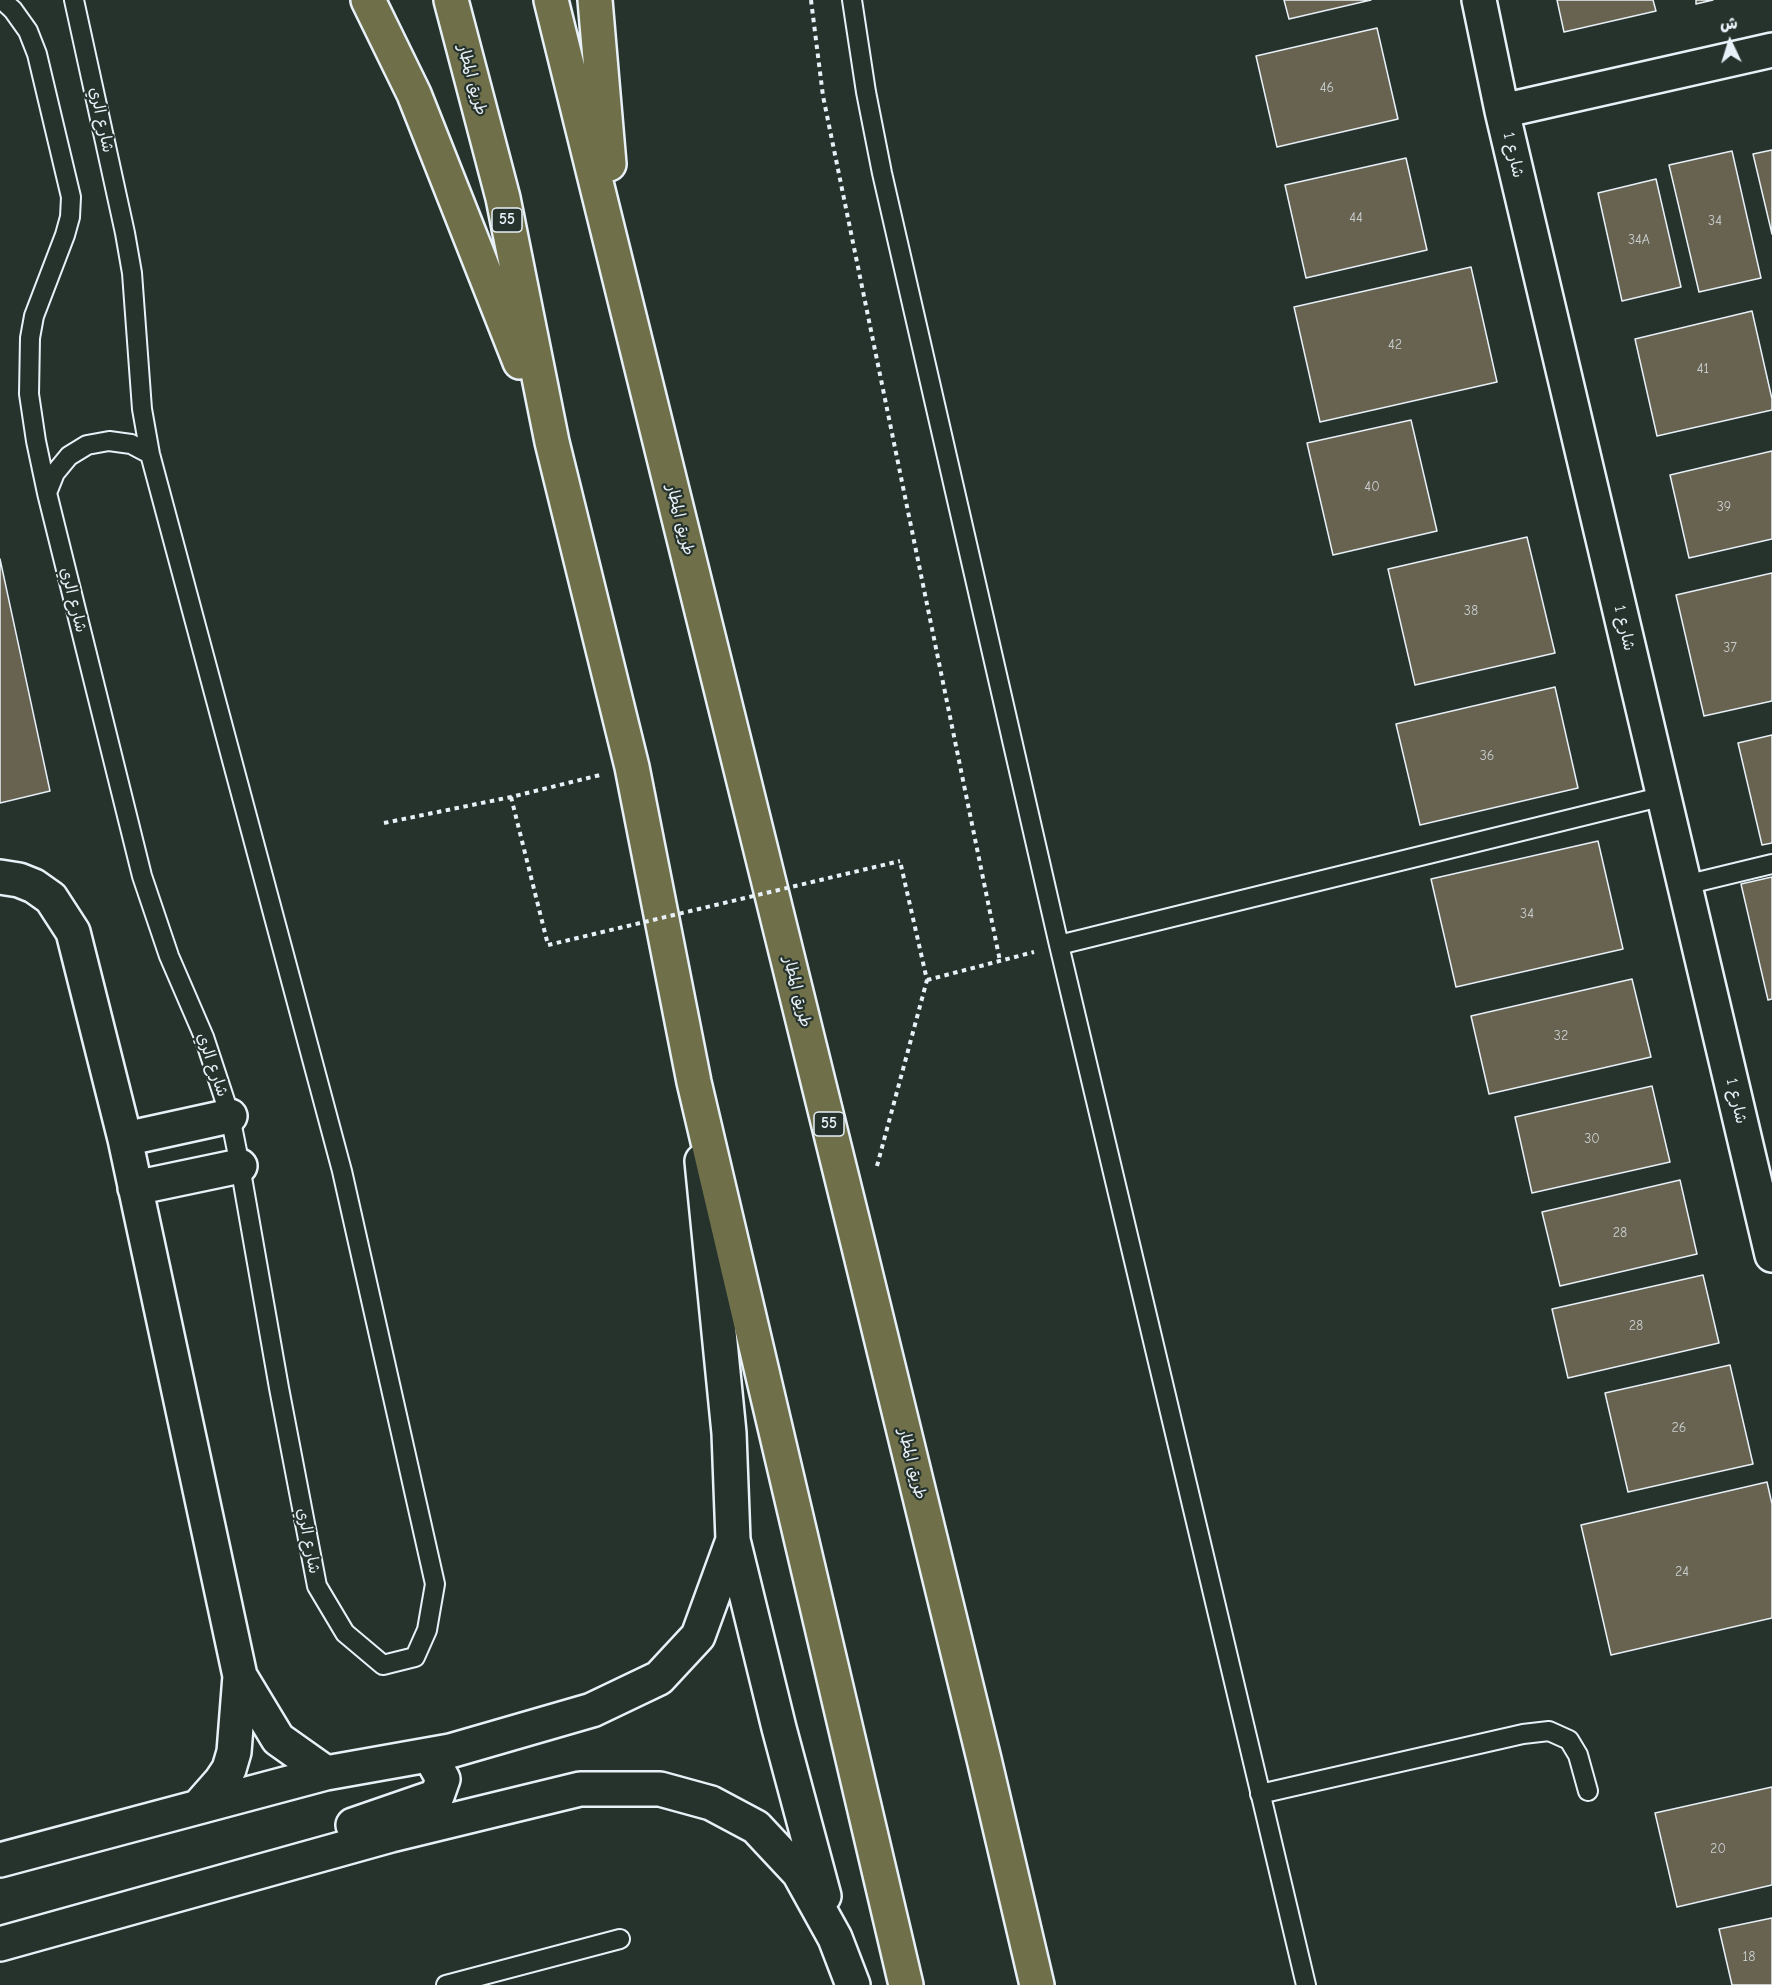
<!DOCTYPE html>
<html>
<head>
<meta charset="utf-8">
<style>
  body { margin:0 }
  #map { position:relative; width:1772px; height:1985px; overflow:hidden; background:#26332d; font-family:"Comic Neue","Playpen Sans Arabic",sans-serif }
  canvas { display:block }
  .north { position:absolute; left:1700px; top:12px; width:60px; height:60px; -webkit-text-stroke:4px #26332d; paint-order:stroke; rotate:356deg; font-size:16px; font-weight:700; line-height:24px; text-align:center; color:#e8f1f8 }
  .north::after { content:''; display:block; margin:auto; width:21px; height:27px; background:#e8f1f8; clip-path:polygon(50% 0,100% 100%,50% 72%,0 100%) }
</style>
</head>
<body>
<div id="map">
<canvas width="1772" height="1985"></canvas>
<div class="north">ش</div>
</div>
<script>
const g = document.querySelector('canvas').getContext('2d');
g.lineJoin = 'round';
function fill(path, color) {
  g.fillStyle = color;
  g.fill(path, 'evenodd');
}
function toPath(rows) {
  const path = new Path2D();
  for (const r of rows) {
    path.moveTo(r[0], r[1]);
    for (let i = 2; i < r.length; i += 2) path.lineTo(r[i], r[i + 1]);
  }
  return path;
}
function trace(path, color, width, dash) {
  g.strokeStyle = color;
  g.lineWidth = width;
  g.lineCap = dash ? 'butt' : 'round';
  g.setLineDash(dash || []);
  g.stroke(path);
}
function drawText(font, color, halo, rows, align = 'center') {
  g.font = font + ' "Comic Neue","Playpen Sans Arabic",sans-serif';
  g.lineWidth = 4.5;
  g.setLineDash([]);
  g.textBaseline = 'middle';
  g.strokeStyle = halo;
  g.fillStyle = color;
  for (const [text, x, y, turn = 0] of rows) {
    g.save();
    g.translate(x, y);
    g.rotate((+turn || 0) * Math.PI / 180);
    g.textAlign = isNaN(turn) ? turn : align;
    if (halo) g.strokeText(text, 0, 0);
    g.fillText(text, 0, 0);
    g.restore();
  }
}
const building = toPath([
  [1284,0,1371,0,1289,19,1284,0],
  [1557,0,1653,0,1656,11,1564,32,1557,0],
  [1696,0,1713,0,1696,4,1696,0],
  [1377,28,1398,119,1277,147,1256,56,1377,28],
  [1772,150,1772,234,1753,154,1772,150],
  [1732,151,1761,278,1699,292,1669,165,1732,151],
  [1406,158,1427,250,1306,278,1285,185,1406,158],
  [1656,179,1681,287,1622,301,1598,193,1656,179],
  [1471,267,1497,382,1320,422,1294,307,1471,267],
  [1752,311,1772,399,1772,410,1657,436,1635,339,1752,311],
  [1411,420,1437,531,1333,555,1307,443,1411,420],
  [1772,451,1772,539,1689,558,1670,475,1772,451],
  [1527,537,1555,653,1415,685,1388,569,1527,537],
  [0,559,50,791,0,803,0,559],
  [1772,573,1772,701,1704,716,1676,595,1772,573],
  [1555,687,1578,788,1420,825,1396,724,1555,687],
  [1772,735,1772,843,1762,845,1738,743,1772,735],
  [1598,841,1623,949,1456,987,1431,879,1598,841],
  [1772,877,1772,999,1768,1000,1741,884,1772,877],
  [1632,979,1651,1057,1489,1094,1471,1016,1632,979],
  [1652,1086,1670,1162,1532,1193,1515,1117,1652,1086],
  [1680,1180,1697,1254,1560,1286,1542,1212,1680,1180],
  [1703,1275,1719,1343,1568,1378,1552,1309,1703,1275],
  [1730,1365,1753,1464,1628,1492,1605,1393,1730,1365],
  [1767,1482,1772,1504,1772,1618,1611,1655,1581,1525,1767,1482],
  [1772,1787,1772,1885,1677,1907,1655,1813,1772,1787],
  [1772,1918,1772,1985,1732,1985,1719,1929,1772,1918]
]);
fill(building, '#686351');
trace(building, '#e8f1f8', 1.5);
const service = toPath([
  [2,0,13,10,28,31,37,54,71,197,70,217,65,235,34,316,30,338,29,394,36,441,47,493,142,876,169,956,204,1037,230,1116,240,1166,279,1388,317,1586,345,1633,383,1665,415,1657,427,1630,435,1584,342,1171,150,454,142,409,132,273,125,233,74,0],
  [852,0,866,92,882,173,1059,945,1306,1985],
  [47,493,55,473,69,456,87,445,109,441,131,444,150,454],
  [1685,885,1772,864],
  [1059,945,1664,796],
  [1260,1794,1523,1734,1549,1731,1569,1740,1578,1755,1588,1791],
  [446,1985,620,1939]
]);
const minor = toPath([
  [1479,0,1502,111,1772,1255],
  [1502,111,1772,50],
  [0,877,19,880,34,886,51,898,73,932,125,1139,240,1676,234,1752,229,1769,221,1781,199,1806],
  [125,1139,230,1116],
  [135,1188,240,1166],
  [733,1540,779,1728,824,1896],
  [240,1676,278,1739,326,1773],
  [353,1825,437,1796,443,1779,430,1756],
  [0,1860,326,1773,450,1751,592,1710,659,1678,698,1636,733,1540,729,1433,702,1161],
  [0,1944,391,1835,580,1789,660,1789,711,1803,756,1827,799,1873,835,1938,853,1985]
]);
const trunk = toPath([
  [368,0,414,94,520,362],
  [451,0,503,198,552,442,632,767,694,1082,906,1985],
  [551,0,857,1239,984,1759,1037,1985],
  [595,0,609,164]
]);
trace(service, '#e8f1f8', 22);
trace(minor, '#e8f1f8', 38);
trace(trunk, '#e8f1f8', 38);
trace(toPath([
  [811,0,823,96,1000,961],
  [511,797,548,945],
  [384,823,511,797,600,775],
  [927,980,1034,952],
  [877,1166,927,980,900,861]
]), '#e8f1f8', 4, [4.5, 4.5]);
trace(service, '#26332d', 18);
trace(minor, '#26332d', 33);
trace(trunk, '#6f704a', 33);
trace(toPath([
  [548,945,900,861]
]), '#e8f1f8', 4, [4.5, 4.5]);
drawText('14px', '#c8cece', null, [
  ["46",1327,88],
  ["44",1356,218],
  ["34",1715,221],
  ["34A",1639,240],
  ["42",1395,345],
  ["41",1703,369],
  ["40",1372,487],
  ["39",1724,507],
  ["38",1471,611],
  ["37",1730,648],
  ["36",1487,756],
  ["34",1527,914],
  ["32",1561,1036],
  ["30",1592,1139],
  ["28",1620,1233],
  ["28",1636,1326],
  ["26",1679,1428],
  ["24",1682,1572],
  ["20",1718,1849],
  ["18",1749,1957]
]);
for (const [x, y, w] of [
  [507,220,30],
  [829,1124,30]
]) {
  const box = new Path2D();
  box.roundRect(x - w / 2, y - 12, w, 24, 4.5);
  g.fillStyle = '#26332d';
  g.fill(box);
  trace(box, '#e8f1f8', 1.5);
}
drawText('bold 15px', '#e8f1f8', null, [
  ["55",507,220],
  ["55",829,1124]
]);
drawText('16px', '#e8f1f8', '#26332d', [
  ["طريق المطار",472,80,75],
  ["شارع الري",101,120,78],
  ["شارع 1",1513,155,77],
  ["طريق المطار",680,520,76],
  ["شارع الري",73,600,76],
  ["شارع 1",1624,628,77],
  ["طريق المطار",797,992,76],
  ["شارع الري",212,1065,71],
  ["شارع 1",1736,1101,77],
  ["طريق المطار",912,1464,76],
  ["شارع الري",308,1541,79]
]);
</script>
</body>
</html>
